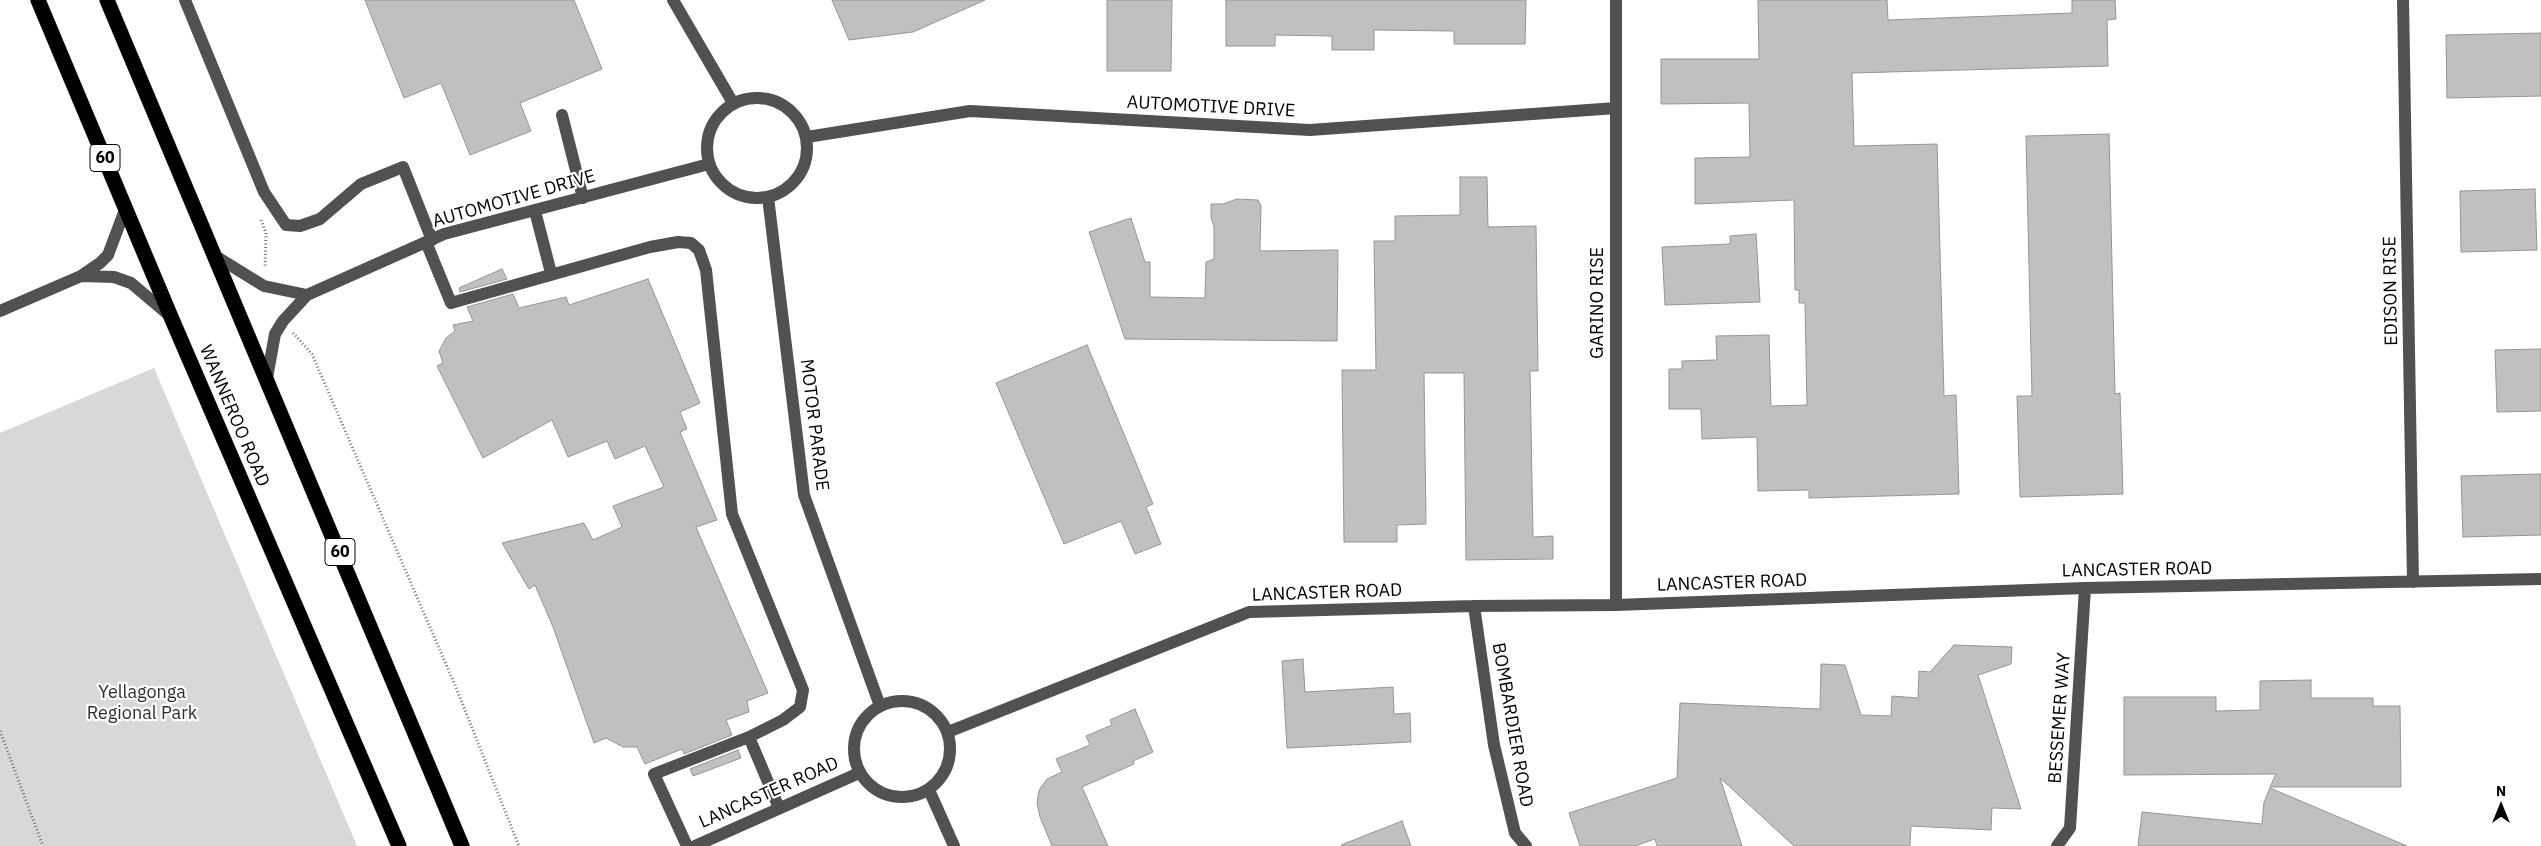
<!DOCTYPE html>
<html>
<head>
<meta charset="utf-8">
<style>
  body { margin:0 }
  #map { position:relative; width:2541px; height:846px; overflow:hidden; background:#fff; font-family:"IBM Plex Sans",sans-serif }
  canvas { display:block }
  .north { position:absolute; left:2476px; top:781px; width:50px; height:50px; -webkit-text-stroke:4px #fff; paint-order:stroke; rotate:0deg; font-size:14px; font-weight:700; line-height:20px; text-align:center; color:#000 }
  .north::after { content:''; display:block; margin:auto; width:18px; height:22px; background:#000; clip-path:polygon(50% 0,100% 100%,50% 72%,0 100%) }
</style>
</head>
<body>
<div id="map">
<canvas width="2541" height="846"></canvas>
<div class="north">N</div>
</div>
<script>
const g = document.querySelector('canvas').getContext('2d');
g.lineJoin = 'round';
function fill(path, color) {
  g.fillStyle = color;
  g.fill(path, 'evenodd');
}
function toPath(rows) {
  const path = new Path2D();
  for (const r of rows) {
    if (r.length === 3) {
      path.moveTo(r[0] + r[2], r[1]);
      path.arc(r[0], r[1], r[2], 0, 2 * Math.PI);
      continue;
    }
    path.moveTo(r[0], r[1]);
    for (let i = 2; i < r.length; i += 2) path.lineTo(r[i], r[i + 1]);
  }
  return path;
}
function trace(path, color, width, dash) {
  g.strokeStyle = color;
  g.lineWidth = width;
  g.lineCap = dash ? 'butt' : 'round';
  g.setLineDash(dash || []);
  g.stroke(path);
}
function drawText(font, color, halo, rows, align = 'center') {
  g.font = font + ' "IBM Plex Sans",sans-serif';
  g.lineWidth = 4.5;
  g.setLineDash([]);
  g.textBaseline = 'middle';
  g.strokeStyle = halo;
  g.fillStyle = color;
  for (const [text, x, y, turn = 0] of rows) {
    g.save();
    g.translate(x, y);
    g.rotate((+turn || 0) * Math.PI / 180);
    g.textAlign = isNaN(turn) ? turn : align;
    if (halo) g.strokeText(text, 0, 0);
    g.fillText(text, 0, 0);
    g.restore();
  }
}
fill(toPath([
  [154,368,357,846,0,846,0,433]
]), '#d8d8d8');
const building = toPath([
  [365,0,574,0,602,69,520,103,531,131,470,155,441,83,404,98,365,0],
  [832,0,985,0,913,32,849,40,832,0],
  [1107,0,1172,0,1171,71,1107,71,1107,0],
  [1226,0,1526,0,1525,44,1454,44,1454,31,1374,30,1374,50,1332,50,1332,36,1275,35,1275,46,1226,46,1226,0],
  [1758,0,1887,0,1888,20,2072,13,2072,0,2115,0,2116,19,2107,20,2108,66,1852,73,1854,146,1937,144,1944,396,1956,395,1959,494,1809,498,1809,490,1758,491,1757,437,1702,439,1701,409,1669,409,1669,369,1682,369,1682,361,1717,360,1716,336,1769,335,1771,406,1807,405,1805,303,1799,303,1799,290,1795,290,1794,200,1695,204,1695,158,1750,157,1749,103,1661,104,1661,59,1759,59,1758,0],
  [2541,33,2541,96,2447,98,2446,35,2541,33],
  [2109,134,2115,394,2120,393,2123,494,2020,497,2017,396,2032,396,2026,136,2109,134],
  [1460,177,1487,177,1488,227,1536,226,1538,371,1530,371,1533,537,1553,536,1553,559,1466,560,1464,373,1424,373,1426,524,1397,525,1397,542,1344,542,1342,370,1376,370,1374,241,1395,241,1395,216,1460,215,1460,177],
  [2535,189,2537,250,2461,252,2460,191,2535,189],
  [1237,199,1258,200,1261,206,1260,251,1338,250,1337,341,1125,339,1089,232,1131,218,1145,262,1150,262,1150,297,1205,298,1206,262,1214,259,1214,227,1211,217,1211,204,1223,204,1237,199],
  [1756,234,1760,302,1665,305,1662,247,1730,244,1730,236,1756,234],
  [502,269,507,279,460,292,459,288,502,269],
  [648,279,700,403,680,412,687,429,680,432,717,520,696,527,768,693,747,701,749,712,726,720,732,735,684,754,682,749,645,764,637,747,623,747,606,738,594,743,553,627,535,585,529,589,502,543,584,523,593,540,622,527,613,506,664,487,645,446,615,459,607,441,568,457,552,420,483,458,437,366,443,363,439,351,446,338,455,331,453,325,473,321,467,307,513,294,519,308,566,297,569,305,648,279],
  [1087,345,1153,504,1146,507,1161,544,1135,554,1121,521,1064,544,996,383,1087,345],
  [2541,349,2541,411,2497,412,2495,350,2541,349],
  [2541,474,2541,535,2463,537,2461,476,2541,474],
  [1954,645,2012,647,2011,664,1978,675,2021,809,1992,808,1991,830,1911,826,1910,846,1794,846,1720,778,1742,846,1657,846,1655,839,1635,846,1580,846,1569,813,1677,778,1680,703,1820,709,1821,664,1845,665,1861,715,1891,716,1892,696,1918,698,1919,671,1930,672,1954,645],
  [1303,659,1305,692,1393,687,1394,714,1410,713,1411,742,1287,748,1282,661,1303,659],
  [2311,680,2311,698,2373,698,2373,706,2400,706,2401,787,2270,787,2276,774,2124,775,2124,697,2216,697,2216,711,2260,710,2260,681,2311,680],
  [1135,709,1153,752,1133,761,1134,764,1082,787,1108,846,1052,846,1040,817,1037,803,1039,790,1047,779,1062,772,1056,759,1090,745,1086,736,1112,725,1110,720,1135,709],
  [738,750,741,758,693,776,690,769,738,750],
  [2270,788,2407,846,2138,846,2142,812,2262,824,2264,802,2270,788],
  [1402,821,1411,846,1342,846,1341,845,1402,821]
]);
fill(building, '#c0c0c0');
trace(building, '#959595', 1);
const highway = toPath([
  [38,0,171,317,399,846],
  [107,0,462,846]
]);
trace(highway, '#dbdbdb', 16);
trace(toPath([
  [261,220,266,233,265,268],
  [293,333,312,354,455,685,519,846],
  [0,731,43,846]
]), '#737373', 3, [1, 2.5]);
trace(toPath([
  [185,0,264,192,286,225,300,226,320,219,361,184,403,167,432,240],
  [673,0,733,103],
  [1616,0,1616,605],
  [2403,0,2413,582],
  [757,148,50],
  [562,115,583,198],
  [807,137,970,111,1310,130,1616,108],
  [768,197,804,495,880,706],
  [535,211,551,273],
  [426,242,451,303,650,247,678,242,691,243,699,250,706,270,732,514,803,690,800,707,783,720,749,737,654,774,687,846],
  [217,257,264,286,307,295],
  [81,276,114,277,131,283,170,316],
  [0,311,81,276,100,263,108,255,126,207],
  [267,378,275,334,283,321,307,295,444,234,709,164],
  [1474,606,1494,745,1515,833,1526,846],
  [902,749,48],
  [948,732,1249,612,1474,606,1616,605,2085,588,2541,579],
  [749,737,779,808],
  [929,790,954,846],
  [695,846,859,773],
  [2057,846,2070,828,2085,588]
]), '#515151', 12);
trace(highway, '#000', 15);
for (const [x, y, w] of [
  [105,158,30],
  [340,552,30]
]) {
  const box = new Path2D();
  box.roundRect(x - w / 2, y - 13.5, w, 27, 4);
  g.fillStyle = '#fff';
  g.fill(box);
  trace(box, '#000', 1);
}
drawText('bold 16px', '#000', null, [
  ["60",105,158],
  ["60",340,552]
]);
drawText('18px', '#000', '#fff', [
  ["AUTOMOTIVE DRIVE",1211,107,3],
  ["AUTOMOTIVE DRIVE",514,199,-16],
  ["EDISON RISE",2391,291,-91],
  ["GARINO RISE",1598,303,-90],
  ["WANNEROO ROAD",234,416,67],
  ["MOTOR PARADE",814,425,83],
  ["LANCASTER ROAD",2137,570,-1],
  ["LANCASTER ROAD",1732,583,-2],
  ["LANCASTER ROAD",1327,593,-2],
  ["BESSEMER WAY",2060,718,-86],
  ["BOMBARDIER ROAD",1512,725,80],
  ["LANCASTER ROAD",769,793,-24]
]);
drawText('18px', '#2f2f2f', '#fff', [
  ["Yellagonga",142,693],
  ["Regional Park",142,714]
]);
</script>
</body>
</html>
